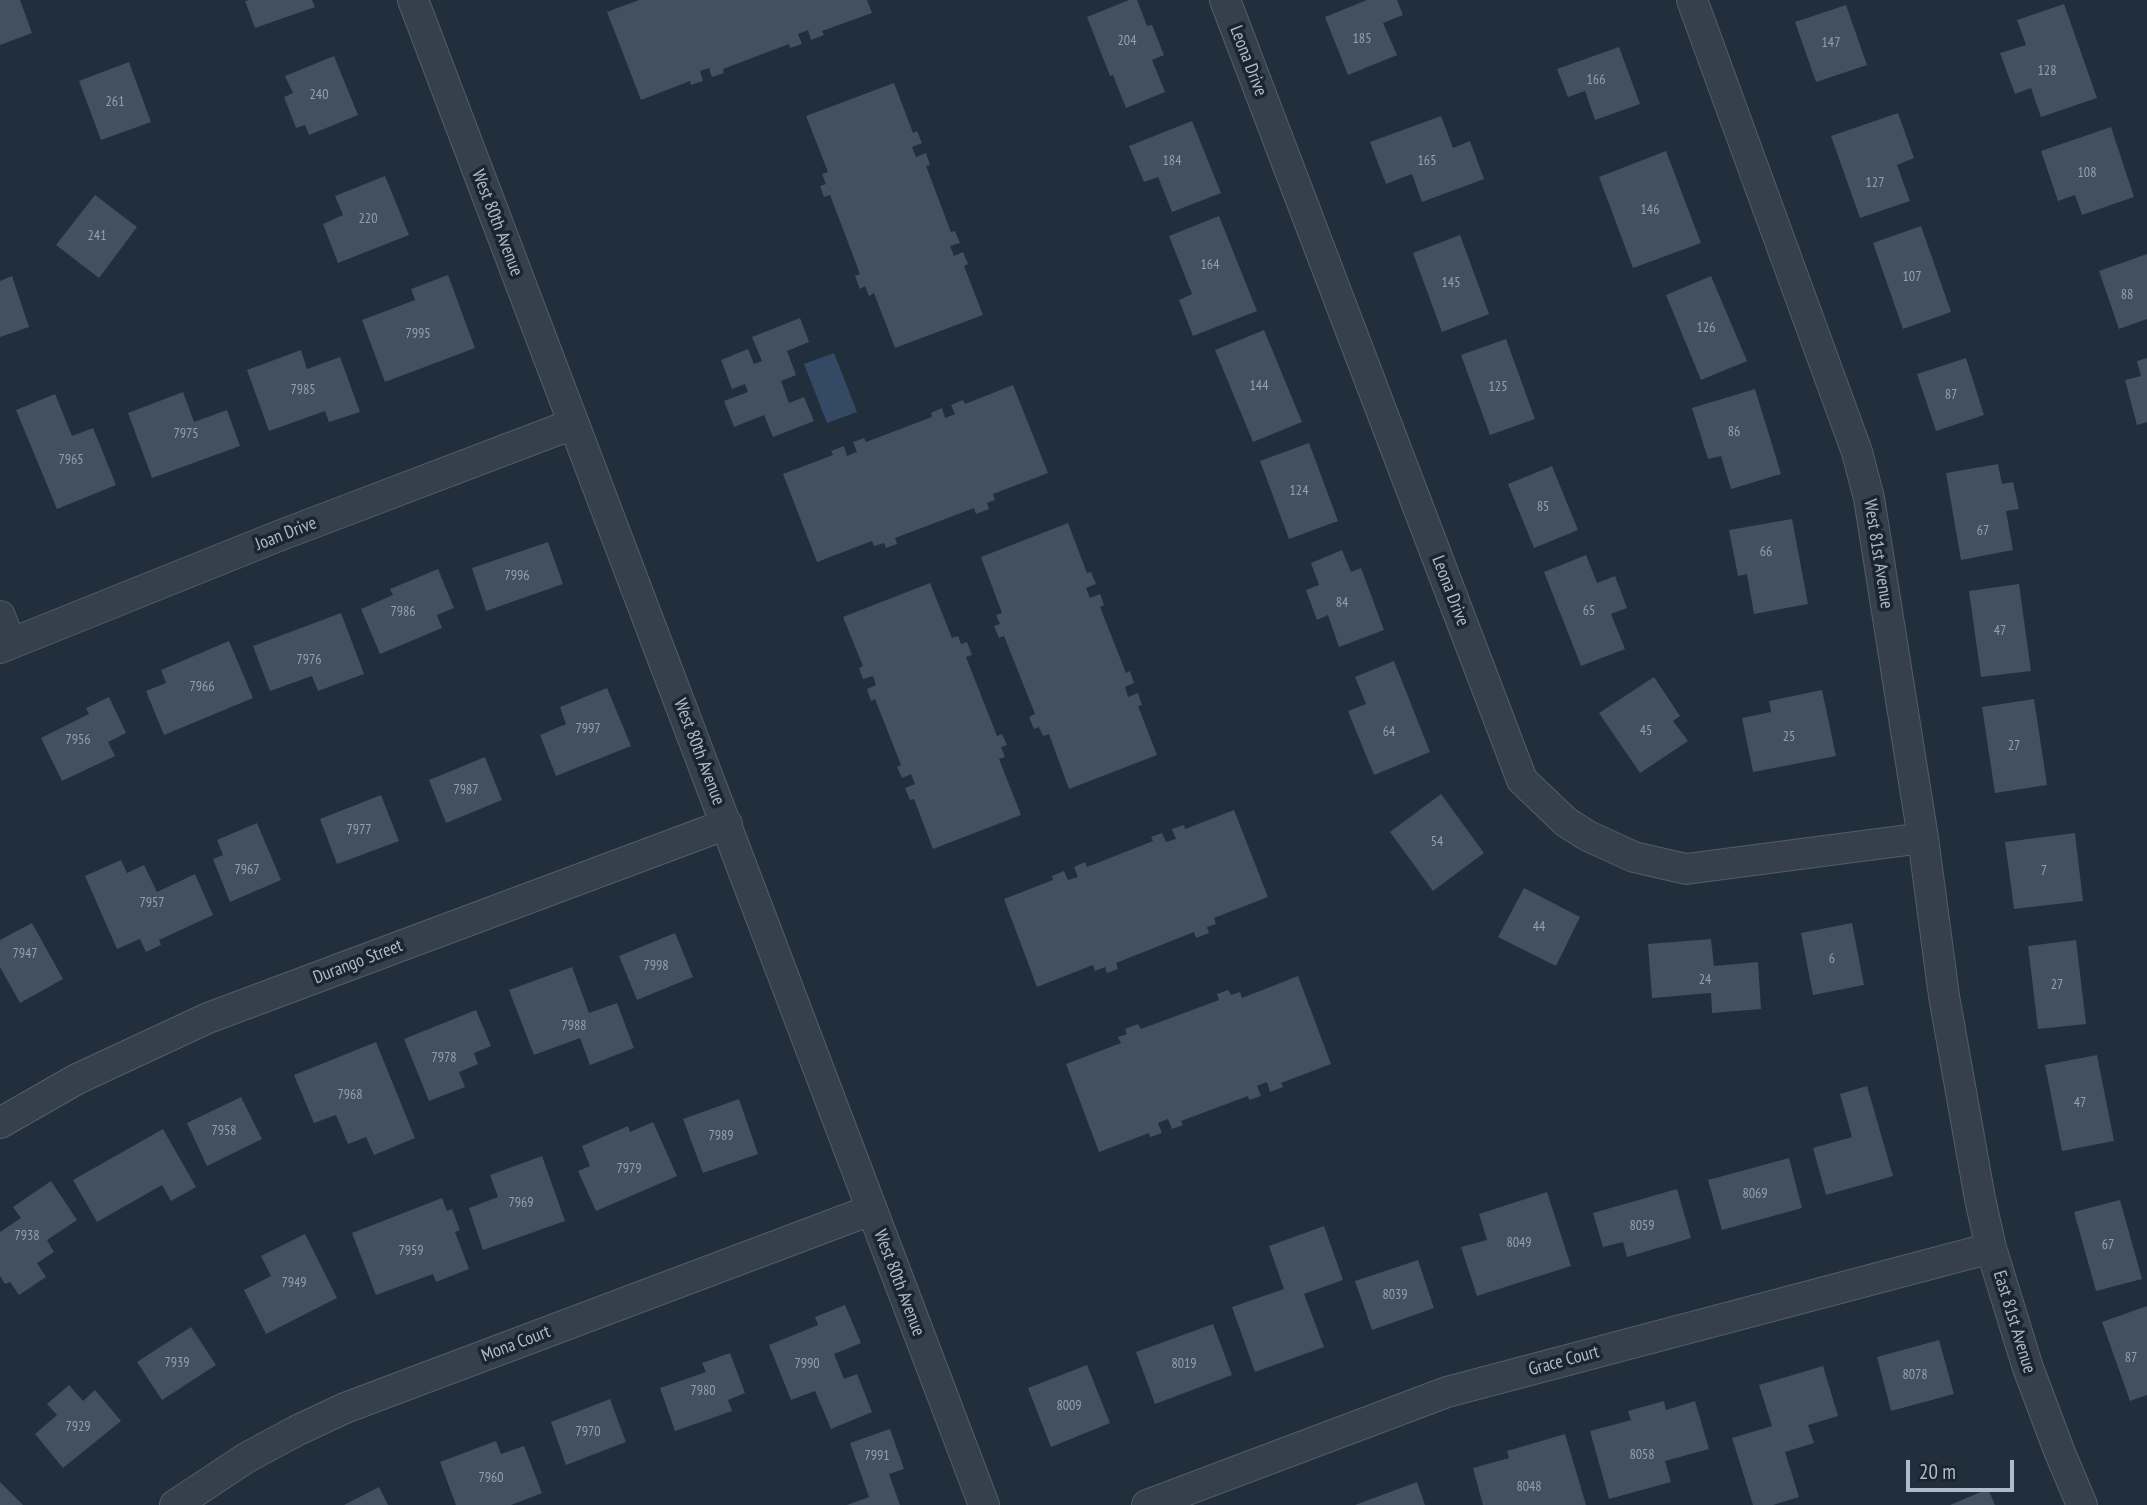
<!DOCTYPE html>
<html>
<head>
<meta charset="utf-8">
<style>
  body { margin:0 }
  #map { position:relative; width:2147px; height:1505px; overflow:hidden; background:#212e3c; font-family:"PT Sans Narrow",sans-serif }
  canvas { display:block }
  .scale { position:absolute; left:1906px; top:1460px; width:108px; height:32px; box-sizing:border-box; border:4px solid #b0bac8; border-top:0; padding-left:9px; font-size:21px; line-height:24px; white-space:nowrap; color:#b0bac8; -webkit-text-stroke:5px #1a2531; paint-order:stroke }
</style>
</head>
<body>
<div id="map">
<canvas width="2147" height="1505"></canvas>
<div class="scale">20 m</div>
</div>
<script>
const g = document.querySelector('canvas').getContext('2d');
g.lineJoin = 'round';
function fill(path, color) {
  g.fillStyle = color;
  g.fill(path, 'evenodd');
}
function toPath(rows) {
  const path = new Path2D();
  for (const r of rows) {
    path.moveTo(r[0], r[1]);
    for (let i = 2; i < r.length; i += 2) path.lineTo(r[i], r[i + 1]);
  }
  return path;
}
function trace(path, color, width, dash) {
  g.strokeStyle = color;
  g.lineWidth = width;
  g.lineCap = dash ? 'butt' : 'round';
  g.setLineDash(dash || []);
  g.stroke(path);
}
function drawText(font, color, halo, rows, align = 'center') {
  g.font = font + ' "PT Sans Narrow",sans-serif';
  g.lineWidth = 7;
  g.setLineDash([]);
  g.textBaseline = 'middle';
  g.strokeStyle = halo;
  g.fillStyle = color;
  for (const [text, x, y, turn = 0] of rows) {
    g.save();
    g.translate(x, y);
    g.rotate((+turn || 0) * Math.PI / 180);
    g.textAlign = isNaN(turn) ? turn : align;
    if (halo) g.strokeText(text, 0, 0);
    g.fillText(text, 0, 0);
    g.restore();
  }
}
fill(toPath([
  [834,353,857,412,827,423,804,364]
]), '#344a64');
fill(toPath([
  [0,0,20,0,32,33,0,45],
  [250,0,312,0,315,7,255,28,245,1],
  [639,0,867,0,872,13,822,31,824,35,811,40,808,30,798,34,802,44,790,48,789,44,723,69,724,73,712,77,709,68,700,71,703,81,691,85,690,81,641,100,607,12],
  [1129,0,1137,0,1147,26,1152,25,1164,55,1152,60,1165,92,1126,108,1113,75,1110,76,1087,17],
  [1367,0,1397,0,1403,15,1383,23,1397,55,1348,75,1325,17],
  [2064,4,2097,98,2041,117,2031,88,2015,94,2000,53,2026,45,2017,20],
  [1846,5,1867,65,1816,82,1795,22],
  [1619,47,1640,104,1595,120,1585,91,1568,97,1557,69],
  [334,56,358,115,309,135,305,125,296,128,284,97,293,93,285,76],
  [129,62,151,122,101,140,79,81],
  [894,83,913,133,917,131,922,143,912,147,916,157,926,153,930,165,926,166,951,232,955,231,960,243,950,246,954,256,963,252,968,264,964,266,983,315,895,348,874,293,869,296,865,286,860,289,855,276,860,274,830,195,824,197,820,186,826,184,822,174,828,172,806,116],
  [1898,113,1914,158,1897,165,1910,201,1860,218,1831,136],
  [1441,116,1453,148,1470,141,1484,179,1422,202,1412,174,1386,184,1370,142],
  [1192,121,1221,193,1172,212,1158,177,1144,182,1129,146],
  [2111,127,2134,197,2082,215,2075,195,2058,201,2041,151],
  [1666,151,1701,243,1633,268,1599,177],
  [385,176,409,235,338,263,323,224,343,215,335,196],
  [95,195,137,227,99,278,56,245],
  [1219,216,1257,311,1193,336,1179,300,1192,294,1169,236],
  [1921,226,1951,312,1903,329,1873,243],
  [1460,235,1489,314,1442,332,1413,253],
  [2147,254,2147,319,2119,329,2099,271],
  [448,275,475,348,385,382,362,320,415,300,411,289],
  [12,276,29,327,0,337,0,281],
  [1711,276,1747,361,1701,380,1666,295],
  [800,318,809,342,787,351,796,375,781,381,789,403,804,397,814,421,773,437,764,415,734,427,724,401,748,392,745,384,732,389,721,360,748,349,754,364,762,361,752,337],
  [1264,330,1302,422,1253,442,1215,350],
  [1506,339,1535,419,1490,435,1461,355],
  [301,350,307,369,340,357,360,412,329,422,325,411,269,431,247,370],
  [1966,358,1984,415,1936,431,1917,374],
  [2147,358,2147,422,2137,425,2125,380,2141,376,2137,361],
  [1013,385,1048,473,993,494,995,500,987,503,989,509,976,514,974,508,895,538,897,544,886,548,884,543,874,546,872,541,817,562,783,474,833,455,831,451,844,446,847,456,857,452,853,442,864,438,866,442,932,417,931,413,942,408,945,418,955,414,951,405,963,400,965,404],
  [1755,389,1781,474,1731,489,1721,456,1708,459,1692,408],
  [183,392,194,422,227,410,240,446,152,478,128,413],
  [55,394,72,436,93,428,116,485,57,509,16,410],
  [1309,443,1338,521,1289,539,1260,461],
  [1998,464,2002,484,2013,482,2019,509,2006,511,2013,550,1961,560,1946,473],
  [1552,466,1578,530,1534,548,1508,484],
  [1792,519,1808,604,1754,614,1747,574,1738,576,1729,530],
  [1068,523,1087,573,1091,572,1096,584,1086,588,1090,598,1100,594,1104,605,1100,607,1126,673,1130,671,1134,683,1125,687,1128,697,1138,693,1142,705,1138,706,1157,755,1069,789,1049,734,1043,736,1039,727,1034,729,1029,717,1035,714,1004,636,999,638,994,626,1000,624,996,615,1002,613,981,557],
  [548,542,563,584,486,611,472,568],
  [1342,550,1351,572,1361,568,1384,630,1339,647,1328,615,1317,620,1306,590,1319,585,1311,563],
  [1586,555,1597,583,1615,576,1627,608,1611,614,1625,649,1581,666,1544,572],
  [438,569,454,608,437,615,442,628,380,654,361,609,393,595,390,589],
  [930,583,952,638,958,636,961,644,967,642,972,655,966,657,997,736,1002,734,1007,745,1001,747,1005,757,999,759,1021,815,933,849,914,799,910,800,905,788,915,784,911,774,902,778,897,767,901,765,875,699,871,701,867,689,876,685,873,676,863,679,859,668,863,666,843,617],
  [2019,584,2031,671,1981,677,1969,591],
  [341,613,364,674,318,691,312,676,270,691,253,646],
  [229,641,253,698,164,735,146,691,166,683,161,670],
  [1394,661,1430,752,1374,775,1348,711,1366,704,1355,677],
  [1654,677,1680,716,1673,721,1688,741,1640,773,1599,713],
  [607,688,631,746,556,776,540,735,566,724,560,707],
  [1822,690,1836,756,1753,772,1742,718,1771,712,1769,701],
  [109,697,126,733,108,742,115,756,62,781,41,738,89,714,86,708],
  [2034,699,2047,785,1995,793,1982,707],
  [485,757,502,800,446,823,429,780],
  [1441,794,1484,853,1433,891,1390,832],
  [381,795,399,841,337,864,320,819],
  [1234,810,1268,897,1214,918,1216,924,1207,927,1209,933,1196,938,1194,932,1116,963,1118,969,1107,973,1105,967,1095,971,1093,965,1037,987,1004,899,1053,880,1052,876,1064,871,1068,880,1078,877,1074,867,1085,862,1087,867,1153,841,1151,837,1162,833,1166,842,1176,839,1172,829,1184,825,1185,829],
  [257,823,281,880,230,902,213,859,223,855,217,840],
  [2075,833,2083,901,2014,909,2005,842],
  [121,860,127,873,144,865,157,892,195,874,213,915,159,940,161,945,146,952,140,939,117,949,85,876],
  [1524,888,1580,917,1556,966,1498,937],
  [32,923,63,979,20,1003,0,967,0,940],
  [1852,923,1864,985,1813,995,1801,933],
  [675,933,693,977,637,1000,619,956],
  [1711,939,1714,966,1758,962,1761,1009,1712,1013,1711,993,1652,998,1648,944],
  [2076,940,2086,1024,2038,1029,2028,946],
  [572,967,589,1013,617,1003,634,1048,590,1065,580,1038,534,1055,509,990],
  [1298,976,1331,1064,1281,1083,1283,1087,1270,1092,1267,1082,1257,1086,1261,1096,1249,1100,1248,1096,1181,1121,1183,1125,1172,1129,1168,1119,1158,1123,1162,1133,1150,1137,1149,1133,1099,1152,1066,1064,1121,1043,1118,1037,1127,1034,1125,1029,1138,1024,1141,1029,1219,1000,1217,994,1228,990,1231,995,1240,992,1242,998],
  [476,1010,491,1046,474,1053,478,1064,459,1072,465,1087,429,1101,404,1039],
  [376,1042,415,1138,374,1155,366,1137,348,1144,336,1115,314,1123,294,1075],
  [2097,1055,2114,1141,2062,1151,2045,1065],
  [1867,1086,1893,1176,1826,1195,1813,1148,1852,1137,1840,1094],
  [241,1097,262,1139,207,1166,187,1123],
  [739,1099,758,1154,703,1173,683,1119],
  [653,1122,677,1176,596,1211,578,1171,590,1166,582,1146,628,1126,630,1132],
  [163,1129,196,1187,171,1201,162,1185,97,1222,73,1180],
  [542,1156,565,1221,483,1250,469,1208,498,1197,490,1175],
  [1789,1158,1802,1208,1722,1230,1708,1180],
  [51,1181,77,1220,47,1240,54,1252,37,1263,46,1277,19,1295,10,1282,5,1284,0,1276,0,1232,21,1218,13,1207],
  [1677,1189,1691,1238,1627,1257,1623,1242,1603,1247,1593,1213],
  [1547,1192,1571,1266,1477,1296,1461,1247,1487,1240,1479,1214],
  [442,1198,447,1211,452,1209,460,1230,455,1232,469,1269,436,1282,433,1274,376,1295,352,1233],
  [2120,1200,2142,1279,2096,1291,2074,1212],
  [1324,1226,1343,1280,1304,1294,1324,1347,1255,1372,1232,1307,1284,1289,1269,1246],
  [305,1234,337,1298,266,1334,244,1290,271,1276,261,1256],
  [1418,1260,1434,1308,1372,1330,1355,1281],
  [845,1305,861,1343,834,1354,844,1379,857,1374,872,1412,831,1429,815,1391,791,1400,769,1345,818,1325,815,1317],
  [2147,1306,2147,1395,2130,1401,2102,1322],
  [1213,1324,1232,1375,1155,1404,1136,1352],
  [191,1327,216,1365,162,1400,137,1362],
  [1939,1340,1954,1394,1891,1411,1877,1357],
  [730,1353,745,1393,728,1400,732,1411,675,1431,660,1388,706,1372,702,1363],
  [1087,1365,1110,1423,1051,1447,1028,1388],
  [1823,1366,1838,1416,1808,1425,1814,1443,1785,1452,1799,1497,1773,1505,1753,1505,1732,1438,1772,1426,1759,1385],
  [69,1385,83,1401,95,1390,121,1421,63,1468,35,1434,57,1415,47,1404],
  [610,1399,626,1442,566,1465,551,1422],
  [1664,1401,1666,1410,1695,1401,1709,1449,1665,1461,1671,1482,1609,1499,1590,1431,1631,1420,1628,1411],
  [890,1429,904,1469,889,1474,900,1505,847,1505,869,1497,850,1443],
  [1565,1434,1586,1505,1483,1505,1473,1468,1509,1458,1507,1451],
  [496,1441,501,1454,524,1446,542,1493,511,1505,456,1505,440,1462],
  [0,1482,23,1505,0,1505],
  [1417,1482,1425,1505,1355,1505],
  [379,1487,388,1505,344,1505],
  [1988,1489,1995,1505,1950,1505]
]), '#425060');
const street = toPath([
  [413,0,984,1505],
  [1225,0,1522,780,1566,822,1588,836,1634,857,1686,869,1923,838],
  [1692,0,1857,452,1869,498,1923,838,1944,996,1980,1199,1991,1248,2028,1368,2060,1453,2082,1505],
  [0,616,10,643],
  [0,648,276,537,573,424],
  [0,1123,77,1079,208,1018,727,824],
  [175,1505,246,1458,296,1431,345,1408,871,1210],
  [1147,1505,1447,1392,1991,1248]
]);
trace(street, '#535d6a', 32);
trace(street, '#35404c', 30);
drawText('14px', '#94a0ae', null, [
  ["185",1362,39],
  ["204",1127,41],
  ["147",1831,43],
  ["128",2047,71],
  ["166",1596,80],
  ["240",319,95],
  ["261",115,102],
  ["184",1172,161],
  ["165",1427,161],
  ["108",2087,173],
  ["127",1875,183],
  ["146",1650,210],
  ["220",368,219],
  ["241",97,236],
  ["164",1210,265],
  ["107",1912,277],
  ["145",1451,283],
  ["88",2127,295],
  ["126",1706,328],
  ["7995",418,334],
  ["144",1259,386],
  ["125",1498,387],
  ["7985",303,390],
  ["87",1951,395],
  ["86",1734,432],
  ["7975",186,434],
  ["7965",71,460],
  ["124",1299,491],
  ["85",1543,507],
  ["67",1983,531],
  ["66",1766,552],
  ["7996",517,576],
  ["84",1342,603],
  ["65",1589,611],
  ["7986",403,612],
  ["47",2000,631],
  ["7976",309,660],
  ["7966",202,687],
  ["7997",588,729],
  ["45",1646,731],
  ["64",1389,732],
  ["25",1789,737],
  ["7956",78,740],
  ["27",2014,746],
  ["7987",466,790],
  ["7977",359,830],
  ["54",1437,842],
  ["7967",247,870],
  ["7",2044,871],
  ["7957",152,903],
  ["44",1539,927],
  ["7947",25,954],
  ["6",1832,959],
  ["7998",656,966],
  ["24",1705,980],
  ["27",2057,985],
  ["7988",574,1026],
  ["7978",444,1058],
  ["7968",350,1095],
  ["47",2080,1103],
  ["7958",224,1131],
  ["7989",721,1136],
  ["7979",629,1169],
  ["8069",1755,1194],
  ["7969",521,1203],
  ["8059",1642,1226],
  ["7938",27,1236],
  ["8049",1519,1243],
  ["67",2108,1245],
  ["7959",411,1251],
  ["7949",294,1283],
  ["8039",1395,1295],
  ["87",2131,1358],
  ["7939",177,1363],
  ["7990",807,1364],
  ["8019",1184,1364],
  ["8078",1915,1375],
  ["7980",703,1391],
  ["8009",1069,1406],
  ["7929",78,1427],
  ["7970",588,1432],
  ["8058",1642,1455],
  ["7991",877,1456],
  ["7960",491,1478],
  ["8048",1529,1487]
]);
drawText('18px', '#b0bac8', '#1a2531', [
  ["Leona Drive",1248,61,69],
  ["West 80th Avenue",497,223,69],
  ["Joan Drive",286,534,-21],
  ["West 81st Avenue",1878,554,81],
  ["Leona Drive",1450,591,69],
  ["West 80th Avenue",699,752,69],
  ["Durango Street",358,962,-21],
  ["West 80th Avenue",899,1283,69],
  ["East 81st Avenue",2014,1322,73],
  ["Mona Court",516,1344,-21],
  ["Grace Court",1564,1361,-15]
]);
</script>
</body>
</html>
